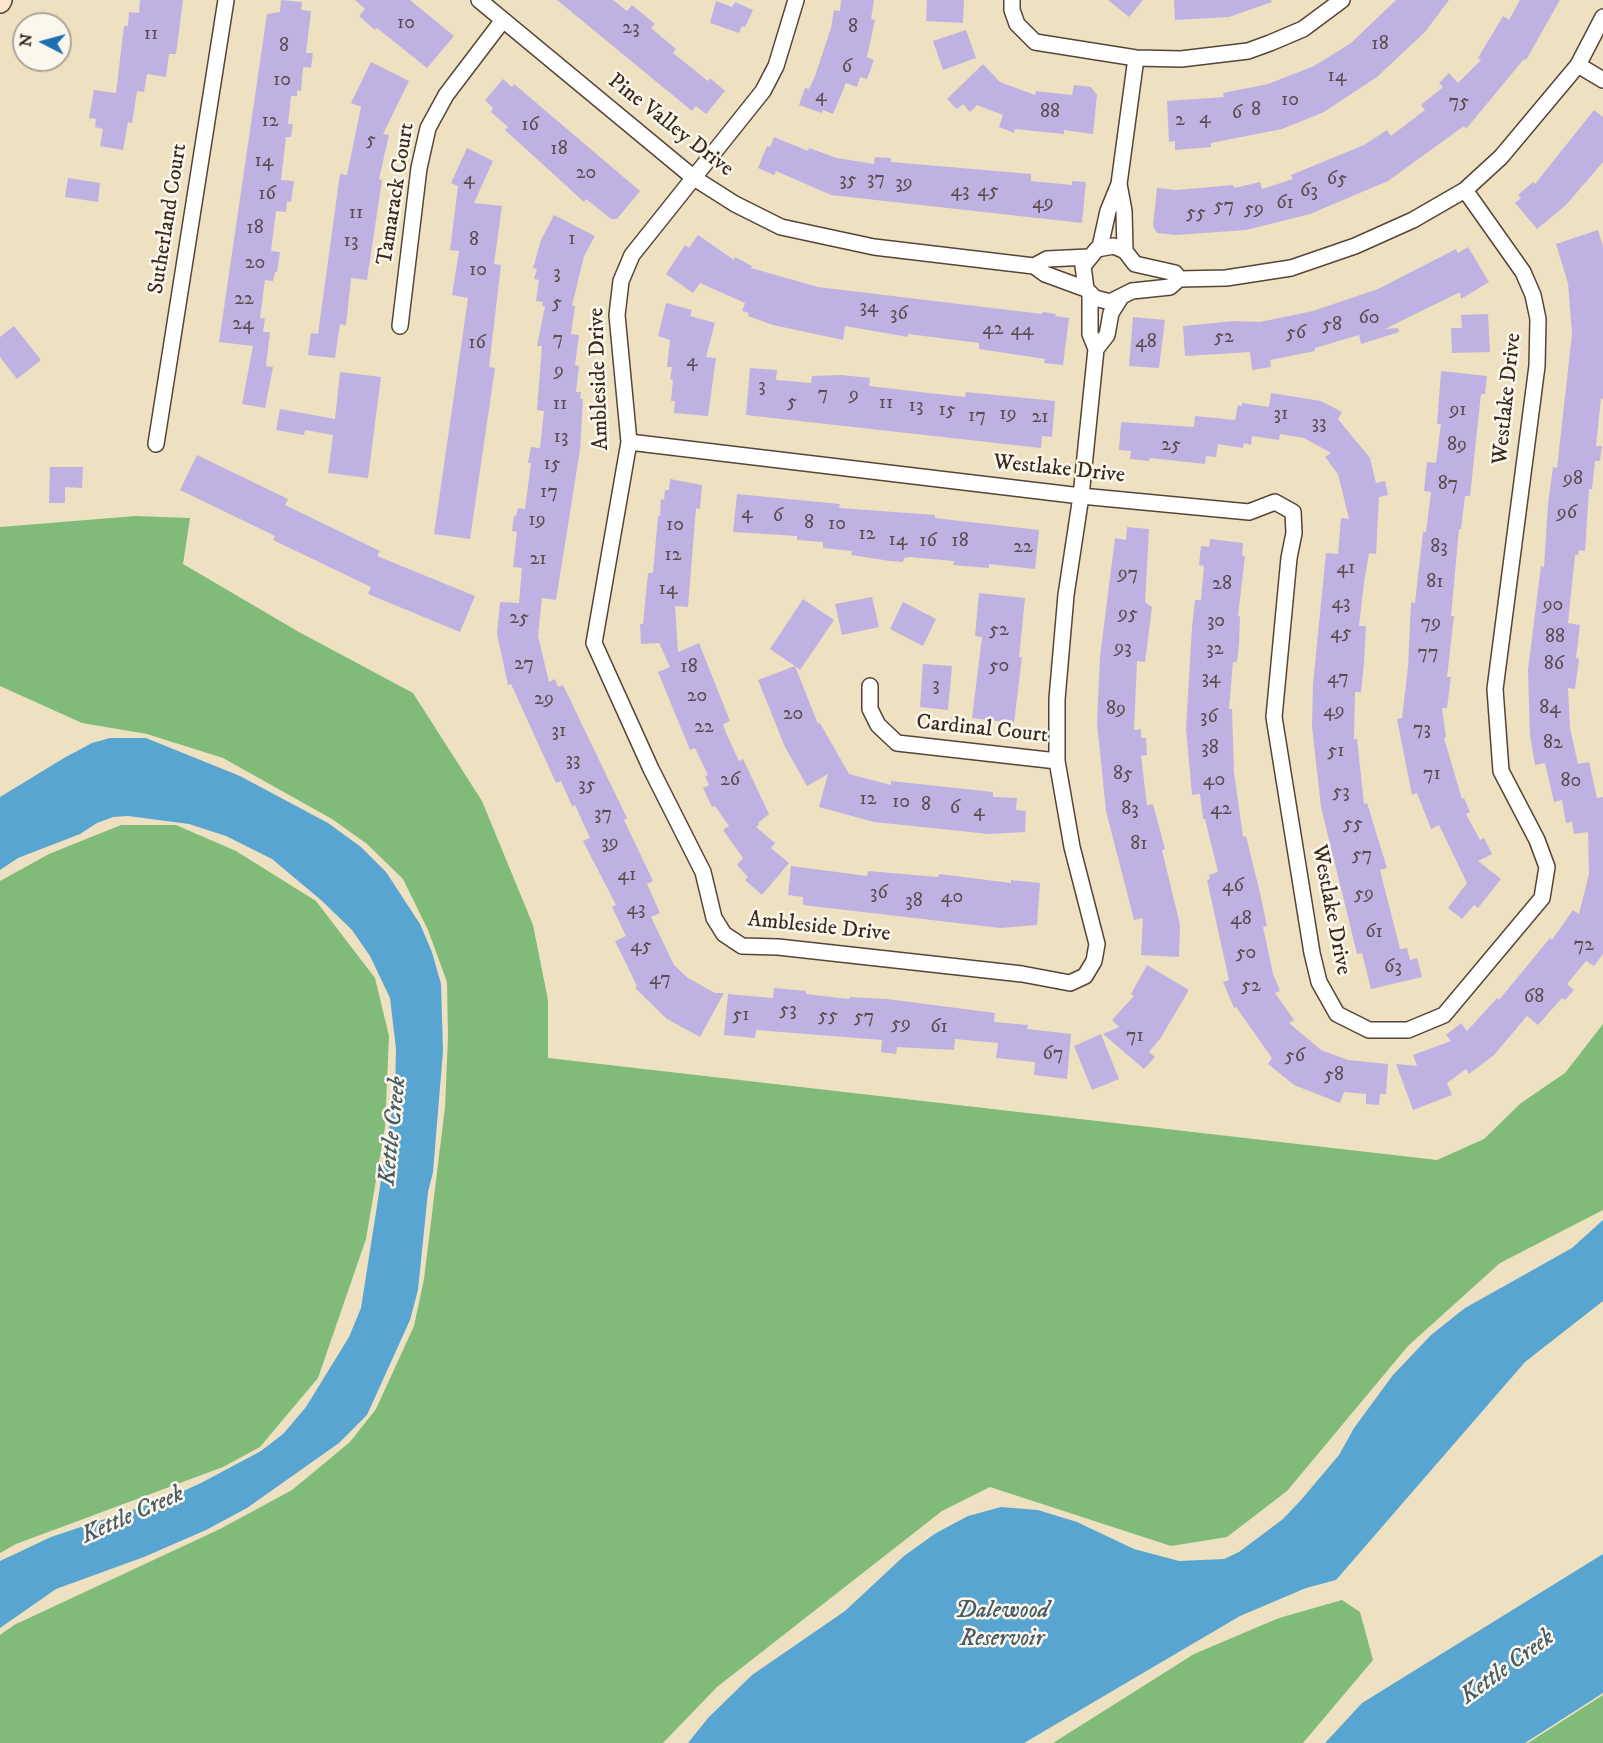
<!DOCTYPE html>
<html>
<head>
<meta charset="utf-8">
<style>
  body { margin:0 }
  #map { position:relative; width:1603px; height:1743px; overflow:hidden; background:#ede1c2; font-family:"IM FELL DW Pica",serif }
  canvas { display:block }
  .north { position:absolute; left:12px; top:12px; width:60px; height:60px; box-sizing:border-box; background:#fbf7ec; border:2px solid #aea59a; border-radius:50%; rotate:276deg; font-size:16px; font-weight:700; line-height:24px; text-align:center; color:#3b2a1e }
  .north::after { content:''; display:block; margin:auto; width:21px; height:27px; background:#1f6fb2; clip-path:polygon(50% 0,100% 100%,50% 72%,0 100%) }
</style>
</head>
<body>
<div id="map">
<canvas width="1603" height="1743"></canvas>
<div class="north">N</div>
</div>
<script>
const g = document.querySelector('canvas').getContext('2d');
g.lineJoin = 'round';
function fill(path, color) {
  g.fillStyle = color;
  g.fill(path, 'evenodd');
}
function toPath(rows) {
  const path = new Path2D();
  for (const r of rows) {
    path.moveTo(r[0], r[1]);
    for (let i = 2; i < r.length; i += 2) path.lineTo(r[i], r[i + 1]);
  }
  return path;
}
function trace(path, color, width, dash) {
  g.strokeStyle = color;
  g.lineWidth = width;
  g.lineCap = dash ? 'butt' : 'round';
  g.setLineDash(dash || []);
  g.stroke(path);
}
function drawText(font, color, halo, rows, align = 'center') {
  g.font = font + ' "IM FELL DW Pica",serif';
  g.lineWidth = 5;
  g.setLineDash([]);
  g.textBaseline = 'middle';
  g.strokeStyle = halo;
  g.fillStyle = color;
  for (const [text, x, y, turn = 0] of rows) {
    g.save();
    g.translate(x, y);
    g.rotate((+turn || 0) * Math.PI / 180);
    g.textAlign = isNaN(turn) ? turn : align;
    if (halo) g.strokeText(text, 0, 0);
    g.fillText(text, 0, 0);
    g.restore();
  }
}
fill(toPath([
  [136,516,190,518,183,564,299,632,413,693,482,801,533,925,548,1000,548,1058,1437,1160,1484,1139,1521,1103,1565,1073,1603,1024,1603,1210,1500,1263,1408,1346,1287,1491,1227,1537,1171,1546,990,1487,942,1511,717,1687,663,1743,0,1743,0,1635,14,1625,220,1529,292,1490,350,1442,376,1409,414,1326,424,1279,445,1107,448,1037,447,982,428,930,403,879,367,844,332,819,223,758,147,734,82,723,0,686,0,527],
  [121,825,176,825,236,851,316,901,375,978,389,1036,385,1127,366,1239,318,1378,260,1447,223,1467,16,1544,0,1553,0,881,49,854],
  [1342,1600,1360,1612,1373,1660,1303,1743,1053,1743,1194,1654,1279,1618],
  [1603,1695,1603,1743,1528,1743]
]), '#80bb79');
fill(toPath([
  [110,738,146,738,240,776,328,823,361,847,386,872,420,924,432,952,441,984,443,1051,433,1172,428,1192,418,1290,410,1320,367,1415,339,1443,247,1508,206,1530,144,1557,56,1589,0,1628,0,1561,51,1537,168,1498,201,1483,261,1451,283,1434,306,1407,349,1337,361,1308,395,1091,396,1049,390,998,370,956,352,930,321,900,272,859,226,836,189,824,128,816,113,817,97,823,80,834,18,858,0,870,0,797,64,758,92,743],
  [1603,1220,1603,1301,1525,1362,1336,1580,1306,1588,1240,1616,1024,1743,688,1743,708,1718,752,1675,845,1611,904,1556,936,1533,968,1516,1001,1507,1038,1510,1077,1522,1134,1549,1179,1561,1224,1559,1239,1552,1283,1519,1301,1500,1339,1455,1354,1428,1393,1375,1431,1335,1465,1308,1572,1248],
  [1603,1554,1603,1693,1525,1743,1325,1743,1362,1703]
]), '#59a5d1');
fill(toPath([
  [140,0,183,0,176,54,169,54,166,77,147,74,144,92,137,91,132,123,128,122,123,150,100,146,103,129,95,127,96,119,89,118,94,90,116,93,124,26,128,26,129,12,139,13],
  [281,0,302,2,301,10,311,11,306,53,313,53,311,68,303,67,301,91,297,90,297,96,291,96,288,124,293,124,291,137,286,137,281,180,294,181,291,202,287,201,286,212,276,211,271,251,280,252,277,272,275,272,273,281,265,280,260,318,265,319,263,332,270,332,266,366,273,367,265,408,242,404,253,346,219,342,267,14,280,12],
  [355,0,410,0,454,36,427,68,377,28,375,30,359,16,365,9],
  [557,0,613,0,627,11,632,5,655,24,651,28,676,49,673,53,708,81,710,78,725,91,706,114,696,106,692,111],
  [841,0,874,0,871,19,875,20,867,57,874,60,867,79,860,77,857,87,846,83,833,114,823,110,822,113,799,105,805,88,809,89,815,76,831,28,834,10,840,11],
  [927,0,964,0,963,23,926,21],
  [1108,0,1143,0,1129,17],
  [1174,0,1271,0,1272,2,1229,17,1175,20],
  [1396,0,1449,0,1425,32,1377,77,1324,112,1282,129,1211,143,1211,147,1175,150,1175,141,1169,142,1167,101,1224,97,1223,93,1268,84,1314,66,1351,43],
  [1520,0,1560,0,1526,60,1524,59,1466,129,1464,126,1388,181,1310,214,1246,230,1176,235,1157,233,1153,226,1157,188,1177,190,1233,185,1234,188,1260,182,1262,189,1293,179,1291,175,1364,145,1387,130,1391,136,1425,110,1421,105,1443,87,1439,83,1449,73,1458,83,1481,60,1478,58,1503,16,1509,20],
  [716,1,732,7,735,2,753,10,745,27,742,26,739,33,710,23],
  [966,30,976,58,943,70,933,41],
  [371,62,409,81,383,134,389,135,379,179,382,180,367,280,351,278,346,325,340,324,335,358,308,355,311,333,318,334,340,174,347,175,361,107,351,103],
  [983,64,1000,82,1035,95,1036,91,1072,95,1074,85,1091,87,1097,95,1093,134,1064,130,1064,134,1015,129,1014,133,999,127,1003,115,977,105,970,112,963,104,957,109,947,99],
  [503,79,512,87,514,84,640,191,617,219,611,219,586,199,584,202,505,130,508,127,491,112,493,108,485,100],
  [1594,110,1603,117,1603,162,1566,205,1537,229,1515,203,1521,198,1518,195,1533,182,1535,184],
  [774,137,808,151,809,148,837,158,874,164,875,157,891,158,891,162,1031,174,1031,181,1072,185,1072,181,1086,182,1082,223,831,195,776,171,774,175,758,168,767,146,770,147],
  [467,148,493,161,474,203,502,206,494,264,501,265,489,367,495,368,470,539,434,534,468,298,452,295,459,251,450,250,458,186,451,183],
  [68,178,100,183,98,202,65,197],
  [554,215,595,236,584,256,572,306,575,306,571,334,579,335,575,365,579,366,576,392,581,392,580,399,583,399,580,450,556,600,542,598,538,636,549,682,555,679,558,687,563,685,627,818,624,820,653,881,647,884,660,913,651,917,674,965,688,978,715,993,724,993,700,1037,667,1019,635,988,637,986,615,941,626,936,612,907,616,905,583,841,590,838,575,805,572,806,561,781,556,783,511,684,508,685,497,634,500,602,519,603,522,568,513,567,517,532,512,531,514,516,516,516,518,508,525,509,531,463,528,463,531,447,540,448,544,411,537,410,542,346,537,346,545,306,542,306,543,302,536,301,539,280,534,279,537,269,533,268,541,240],
  [1598,230,1603,246,1603,399,1601,398,1596,446,1602,446,1600,461,1595,461,1592,489,1589,489,1585,551,1579,550,1578,555,1575,555,1568,623,1580,625,1576,658,1579,659,1575,689,1568,688,1570,728,1578,764,1589,762,1597,798,1603,797,1603,954,1594,966,1586,961,1567,984,1574,990,1565,1000,1562,998,1538,1025,1527,1016,1494,1055,1469,1074,1466,1069,1447,1083,1452,1095,1413,1110,1396,1064,1417,1066,1413,1055,1451,1041,1446,1035,1461,1023,1467,1031,1497,998,1499,1000,1550,938,1552,940,1573,910,1579,914,1589,874,1588,832,1574,834,1572,822,1566,823,1562,800,1554,802,1545,763,1535,765,1530,735,1528,670,1541,566,1544,567,1548,504,1553,467,1557,468,1572,334,1568,283,1556,244],
  [698,235,734,260,735,257,752,266,751,268,818,287,1042,314,1043,312,1056,314,1055,316,1069,318,1063,365,1044,363,1045,359,979,349,979,343,908,334,908,337,845,326,843,340,773,325,748,316,749,313,742,311,745,303,700,283,693,293,666,274,685,245,689,248],
  [1468,247,1489,282,1461,299,1460,292,1385,329,1398,328,1399,332,1361,344,1359,335,1315,348,1315,351,1270,360,1271,367,1252,370,1250,352,1185,356,1183,326,1235,321,1260,322,1313,311,1378,289,1456,249,1458,253],
  [666,303,692,310,690,316,715,323,706,357,716,358,708,416,674,413,675,401,671,401,673,380,670,379,672,367,667,367,670,340,658,336],
  [1488,314,1490,352,1452,353,1451,328,1462,328,1461,315],
  [1133,317,1165,320,1159,368,1129,366],
  [14,326,41,360,17,379,0,357,0,337],
  [750,368,777,370,776,380,811,383,812,376,842,375,870,378,869,386,929,393,965,397,966,392,1055,401,1052,437,1042,436,1041,448,746,415],
  [1441,371,1487,376,1485,394,1481,394,1470,496,1465,496,1461,529,1459,529,1451,616,1454,616,1447,677,1451,677,1447,708,1442,708,1446,737,1444,738,1462,799,1464,798,1470,812,1466,814,1480,840,1484,838,1492,854,1478,861,1501,879,1478,908,1474,905,1462,919,1448,908,1467,883,1439,825,1431,829,1417,793,1412,795,1397,719,1402,718,1408,667,1411,602,1415,603,1423,532,1426,532,1431,492,1424,491,1427,462,1436,463,1441,424,1437,424],
  [340,372,381,377,368,478,328,473,333,435,305,430,304,435,276,430,280,409,335,419],
  [1271,393,1321,401,1342,412,1338,419,1370,458,1376,483,1385,481,1388,495,1379,497,1376,554,1369,553,1364,583,1359,626,1366,626,1364,663,1361,692,1355,692,1354,739,1357,739,1364,804,1367,803,1387,868,1380,870,1400,949,1407,948,1410,960,1417,958,1422,977,1371,989,1362,953,1357,954,1321,807,1312,727,1313,684,1326,553,1338,554,1341,518,1349,519,1338,474,1325,457,1331,453,1304,438,1280,434,1279,440,1252,436,1251,445,1244,443,1243,448,1218,444,1216,457,1206,456,1205,464,1150,458,1149,461,1130,459,1131,451,1119,450,1121,422,1194,427,1195,416,1235,420,1238,405,1242,406,1242,403,1269,407],
  [197,455,288,499,285,505,380,551,377,556,475,596,460,632,368,594,371,587,273,540,275,536,180,490],
  [50,467,83,467,82,488,65,487,65,503,49,503],
  [670,479,702,485,700,509,696,508,688,607,675,606,678,652,699,643,730,721,723,724,726,733,739,761,743,759,769,814,758,823,759,825,756,827,775,843,771,848,789,863,762,895,745,880,748,877,737,865,743,858,723,830,729,826,715,806,712,807,703,788,709,785,705,776,708,775,695,748,690,750,658,672,670,667,659,643,641,644,640,624,643,624,648,573,653,573,658,516,660,516,661,499,664,500,665,490,669,490],
  [737,494,840,504,839,508,935,515,935,518,1039,530,1035,569,989,564,989,568,953,565,954,561,910,557,904,558,903,562,890,561,851,555,852,551,823,548,823,542,797,540,797,536,733,532],
  [1127,527,1149,529,1145,602,1152,607,1145,662,1137,661,1134,730,1141,729,1141,738,1146,738,1147,755,1141,756,1147,805,1153,804,1165,849,1162,850,1180,925,1179,957,1141,955,1143,918,1134,920,1106,811,1097,723,1100,657,1115,538,1126,540],
  [1210,539,1243,543,1242,556,1245,556,1238,616,1240,616,1239,644,1237,662,1233,662,1229,709,1232,709,1234,772,1243,837,1246,836,1260,893,1267,926,1263,927,1273,974,1280,991,1275,993,1294,1020,1289,1023,1321,1050,1348,1060,1388,1064,1386,1094,1380,1094,1379,1105,1366,1104,1366,1094,1344,1092,1340,1103,1294,1085,1268,1064,1272,1058,1236,1007,1234,1008,1223,982,1229,980,1207,880,1210,879,1209,875,1218,872,1205,819,1203,819,1200,794,1192,795,1186,729,1192,627,1195,600,1201,600,1204,566,1199,565,1201,546,1209,547],
  [979,593,1025,598,1019,657,1022,657,1014,723,972,718,982,637,975,636],
  [872,597,879,627,842,635,835,604],
  [803,599,834,620,800,670,795,666,818,724,820,723,849,774,891,785,891,781,993,792,993,797,1017,798,1016,810,1026,811,1025,832,989,834,874,822,819,807,828,774,807,786,785,747,758,680,795,666,770,649],
  [903,602,936,619,923,646,890,629],
  [923,664,952,666,948,710,920,707],
  [791,866,867,876,868,871,938,877,939,874,1011,883,1011,880,1040,883,1037,925,1000,928,803,905,803,897,788,895],
  [1147,965,1189,990,1160,1039,1149,1052,1155,1057,1144,1069,1103,1034,1119,1027,1112,1020,1134,996,1131,994],
  [774,988,806,991,806,994,849,999,850,997,887,999,995,1013,994,1022,1028,1025,1027,1029,1071,1034,1067,1079,1034,1075,1035,1062,996,1058,998,1043,955,1039,954,1050,897,1047,896,1054,881,1052,882,1040,756,1030,755,1038,724,1035,728,994,773,998],
  [1101,1034,1119,1079,1092,1090,1074,1046]
]), '#bfb2e3');
const street = toPath([
  [479,0,694,178,735,204,781,227,874,247,1034,266,1045,274,1086,289],
  [796,0,776,66,763,91,632,255,621,281,617,315,629,442,594,643,651,769,703,872,714,918,724,934,742,946,778,947,1022,974,1070,983,1085,976,1094,961,1097,944,1072,847,1057,761,1057,699,1066,595,1081,496,1096,349,1090,334,1090,293],
  [1012,0,1012,10,1017,24,1035,42,1136,58,1181,59,1248,51,1270,43,1303,29,1342,0],
  [1578,65,1603,80],
  [1119,184,1124,211,1125,251],
  [1100,247,1108,211,1119,184,1136,58],
  [1034,266,1047,259,1088,257],
  [1179,279,1175,273,1135,264,1125,251,1114,246,1097,249,1083,266,1086,289,1095,298,1110,302,1132,291,1170,287,1179,279,1226,278,1291,268,1355,246,1413,220,1465,190,1501,157,1578,65,1603,17],
  [400,326,419,168,428,128,446,95,503,20],
  [1096,349,1107,335,1111,313,1121,297],
  [629,442,1081,496,1249,512,1275,502,1293,512,1294,533,1289,558,1274,717,1312,953,1319,982,1337,1014,1369,1030,1408,1030,1444,1015,1542,898,1547,867,1537,840,1501,771,1495,689,1537,366,1538,319,1533,295,1523,272,1465,190],
  [156,444,226,0],
  [870,686,870,709,878,725,897,743,1057,761]
]);
const secondary = toPath([
  [0,2,1,0]
]);
trace(street, '#564537', 18);
trace(secondary, '#564537', 24);
trace(street, '#fff', 15);
trace(secondary, '#fce5cf', 21);
drawText('20px', '#5c4c4f', null, [
  ["10",406,24],
  ["8",853,28],
  ["23",631,29],
  ["11",151,35],
  ["18",1380,45],
  ["8",284,47],
  ["6",847,68],
  ["14",1337,77],
  ["10",282,81],
  ["4",821,97],
  ["10",1290,101],
  ["75",1459,103],
  ["8",1256,111],
  ["88",1050,113],
  ["6",1237,114],
  ["4",1205,119],
  ["2",1180,121],
  ["12",270,122],
  ["16",530,126],
  ["5",371,141],
  ["18",559,150],
  ["14",264,162],
  ["20",586,174],
  ["4",469,180],
  ["37",876,180],
  ["65",1337,180],
  ["35",848,181],
  ["39",904,184],
  ["43",960,192],
  ["45",988,192],
  ["63",1309,192],
  ["16",267,195],
  ["49",1043,204],
  ["61",1285,204],
  ["57",1224,207],
  ["59",1254,210],
  ["11",356,214],
  ["55",1196,214],
  ["18",255,229],
  ["1",572,240],
  ["8",474,241],
  ["13",351,242],
  ["20",255,264],
  ["10",478,271],
  ["3",557,274],
  ["22",244,300],
  ["5",557,304],
  ["34",869,308],
  ["36",899,315],
  ["60",1369,319],
  ["24",243,325],
  ["58",1332,326],
  ["42",993,330],
  ["44",1022,331],
  ["56",1296,334],
  ["52",1224,338],
  ["7",558,340],
  ["48",1146,343],
  ["16",477,344],
  ["4",692,362],
  ["9",559,372],
  ["3",762,387],
  ["7",823,395],
  ["9",854,396],
  ["5",792,403],
  ["11",886,404],
  ["11",560,405],
  ["13",916,407],
  ["15",947,411],
  ["91",1458,411],
  ["19",1008,415],
  ["31",1281,415],
  ["17",977,417],
  ["21",1040,418],
  ["33",1319,424],
  ["13",561,438],
  ["25",1171,446],
  ["89",1457,446],
  ["15",552,465],
  ["98",1573,480],
  ["87",1448,485],
  ["17",549,493],
  ["4",747,514],
  ["96",1567,514],
  ["6",778,517],
  ["19",537,521],
  ["8",809,524],
  ["10",837,525],
  ["10",675,526],
  ["12",867,535],
  ["14",898,541],
  ["16",928,542],
  ["18",960,542],
  ["22",1023,548],
  ["83",1439,548],
  ["12",673,556],
  ["21",538,560],
  ["41",1346,569],
  ["97",1128,575],
  ["81",1435,583],
  ["28",1222,585],
  ["14",668,590],
  ["43",1341,604],
  ["90",1553,606],
  ["95",1128,615],
  ["25",519,619],
  ["30",1216,622],
  ["79",1431,624],
  ["52",999,631],
  ["45",1341,634],
  ["88",1555,638],
  ["93",1123,649],
  ["32",1215,650],
  ["77",1428,654],
  ["27",524,665],
  ["86",1554,665],
  ["50",999,667],
  ["18",689,668],
  ["34",1211,679],
  ["47",1338,679],
  ["3",936,686],
  ["20",697,697],
  ["29",544,700],
  ["84",1550,709],
  ["89",1116,710],
  ["49",1334,712],
  ["20",793,715],
  ["36",1209,718],
  ["22",704,728],
  ["73",1422,730],
  ["31",559,732],
  ["82",1553,744],
  ["38",1210,749],
  ["51",1336,752],
  ["33",573,761],
  ["85",1123,775],
  ["71",1432,775],
  ["26",730,781],
  ["40",1214,781],
  ["80",1571,782],
  ["35",587,786],
  ["53",1341,793],
  ["12",868,800],
  ["10",901,803],
  ["8",926,806],
  ["6",955,809],
  ["83",1130,810],
  ["42",1221,810],
  ["4",979,812],
  ["37",603,815],
  ["55",1353,825],
  ["39",610,844],
  ["81",1139,845],
  ["57",1362,856],
  ["41",627,876],
  ["46",1233,887],
  ["36",879,894],
  ["59",1364,895],
  ["40",952,898],
  ["38",914,902],
  ["43",636,910],
  ["48",1241,920],
  ["61",1374,933],
  ["72",1584,946],
  ["45",641,947],
  ["50",1246,954],
  ["63",1393,968],
  ["47",660,980],
  ["52",1251,987],
  ["68",1534,998],
  ["53",788,1011],
  ["51",741,1016],
  ["55",828,1017],
  ["57",864,1018],
  ["59",901,1025],
  ["61",939,1028],
  ["71",1135,1037],
  ["67",1053,1055],
  ["56",1295,1057],
  ["58",1334,1076]
]);
drawText('22px', '#3b2a1e', '#fbf7ec', [
  ["Pine Valley Drive",670,126,38],
  ["Tamarack Court",397,194,-81],
  ["Sutherland Court",169,219,-81],
  ["Ambleside Drive",600,379,-92],
  ["Westlake Drive",1508,399,-84],
  ["Westlake Drive",1059,470,6],
  ["Cardinal Court",982,730,6],
  ["Westlake Drive",1330,910,79],
  ["Ambleside Drive",819,928,6]
]);
drawText('italic 24px', '#475b66', '#fbf7ec', [
  ["Kettle Creek",394,1131,-84],
  ["Kettle Creek",133,1516,-24],
  ["Dalewood",1002,1612],
  ["Reservoir",1002,1640],
  ["Kettle Creek",1508,1668,-36]
]);
</script>
</body>
</html>
